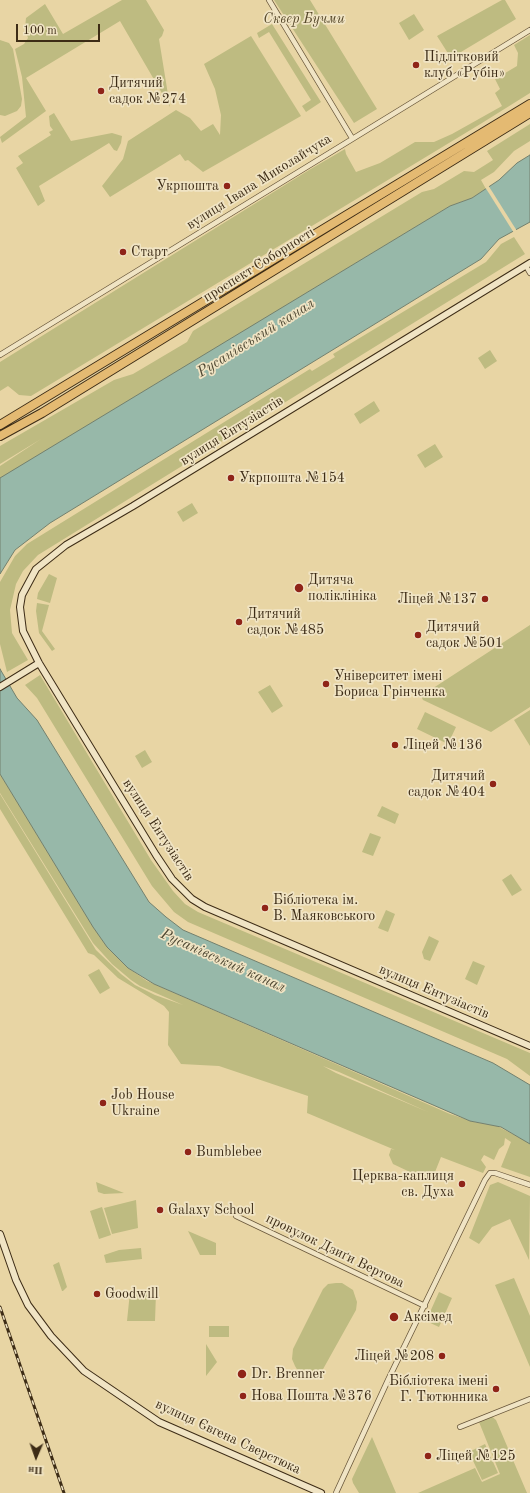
<!DOCTYPE html>
<html>
<head>
<meta charset="utf-8">
<style>
  body { margin:0 }
  #map { position:relative; width:530px; height:1493px; overflow:hidden; background:#e8d5a4; font-family:"Old Standard TT",serif }
  canvas { display:block }
  .north { position:absolute; left:16px; top:1437px; width:40px; height:40px; -webkit-text-stroke:3px #f0e4c4; paint-order:stroke; rotate:182deg; font-size:11px; font-weight:700; line-height:16px; text-align:center; color:#3d2c16 }
  .north::after { content:''; display:block; margin:auto; width:14px; height:18px; background:#3d2c16; clip-path:polygon(50% 0,100% 100%,50% 72%,0 100%) }
  .scale { position:absolute; left:16px; top:24px; width:84px; height:18px; box-sizing:border-box; border:2px solid #3d2c16; border-top:0; padding-left:5px; font-size:12px; line-height:14px; white-space:nowrap; color:#3d2c16; -webkit-text-stroke:3px #f0e4c4; paint-order:stroke }
</style>
</head>
<body>
<div id="map">
<canvas width="530" height="1493"></canvas>
<div class="north">Пн</div>
<div class="scale">100 m</div>
</div>
<script>
const g = document.querySelector('canvas').getContext('2d');
g.lineJoin = 'round';
function fill(path, color) {
  g.fillStyle = color;
  g.fill(path, 'evenodd');
}
function toPath(rows) {
  const path = new Path2D();
  for (const r of rows) {
    path.moveTo(r[0], r[1]);
    for (let i = 2; i < r.length; i += 2) path.lineTo(r[i], r[i + 1]);
  }
  return path;
}
function trace(path, color, width, dash) {
  g.strokeStyle = color;
  g.lineWidth = width;
  g.lineCap = dash ? 'butt' : 'round';
  g.setLineDash(dash || []);
  g.stroke(path);
}
function drawText(font, color, halo, rows, align = 'center') {
  g.font = font + ' "Old Standard TT",serif';
  g.lineWidth = 3.5;
  g.setLineDash([]);
  g.textBaseline = 'middle';
  g.strokeStyle = halo;
  g.fillStyle = color;
  for (const [text, x, y, turn = 0] of rows) {
    g.save();
    g.translate(x, y);
    g.rotate((+turn || 0) * Math.PI / 180);
    g.textAlign = isNaN(turn) ? turn : align;
    if (halo) g.strokeText(text, 0, 0);
    g.fillText(text, 0, 0);
    g.restore();
  }
}
fill(toPath([
  [122,0,146,0,164,30,162,36,159,39,170,107,120,21,26,78,46,111,2,143,0,137,26,117,22,77,15,49,24,44,28,38,25,28,26,18,45,4,63,34],
  [274,0,310,0,377,109,354,123],
  [502,0,505,0,516,19,451,58,437,36],
  [414,14,424,30,409,40,399,23],
  [272,24,321,102,306,112,302,106,311,100,269,32,259,38,257,33],
  [530,35,530,93,482,123,31,396,19,395,8,386,0,391,0,362,309,170,345,149,346,154,356,172,380,163,415,142,434,142,452,134,502,106,495,93,500,89,495,79,517,66,518,53,514,45],
  [251,36,301,116,203,172,188,160,185,161,180,154,110,197,102,186,123,159,128,141,176,110,190,118,201,131,213,124,220,135,221,115,215,89,204,64],
  [0,40,9,43,13,49,22,99,21,106,17,111,5,116,0,115],
  [54,113,71,141,112,133,122,136,121,143,117,151,114,150,109,143,39,186,45,201,38,206,16,168,23,163,18,156,51,135,49,132,53,130,50,126,49,116],
  [530,124,530,141,514,151,494,172,481,180,486,189,472,198,450,206,0,479,0,466,41,439,0,464,0,446,114,380,133,374,187,342,193,331,422,192,434,189,464,171,474,172,493,160,487,151],
  [514,237,525,254,38,555,23,571,16,584,10,610,12,633,28,660,7,672,0,644,0,582,15,556,27,544,310,369,312,371,335,357,333,354,486,262,501,244],
  [490,350,497,361,485,369,478,358],
  [374,401,380,411,360,424,354,414],
  [435,444,443,457,425,468,417,455],
  [192,503,198,513,183,522,177,512],
  [49,574,57,578,50,603,37,599,38,593],
  [37,603,49,605,42,631,55,649,52,651,39,633,36,611],
  [530,625,530,707,491,732,423,700,421,696],
  [40,675,151,860,173,891,185,904,198,912,530,1053,530,1076,507,1059,188,922,174,912,152,886,37,698,25,685],
  [270,685,283,706,272,713,258,692],
  [530,710,530,746,514,720],
  [425,712,456,727,448,744,417,729],
  [145,750,152,762,142,768,135,756],
  [0,774,92,925,106,945,128,968,147,981,450,1114,474,1122,497,1126,524,1140,530,1143,530,1177,501,1167,511,1142,505,1138,504,1145,499,1149,494,1160,484,1155,481,1160,486,1167,483,1173,441,1157,431,1182,393,1164,389,1155,391,1149,395,1150,307,1113,308,1096,219,1066,181,1064,168,1045,169,1012,164,1006,118,978,94,955,88,953,0,809,0,794,96,950,121,974,135,985,155,995,183,1005,140,986,131,980,112,964,93,943,0,793],
  [323,1066,339,1072,428,1112,336,1073],
  [382,806,399,814,395,824,377,816],
  [370,833,381,837,373,856,362,852],
  [511,874,522,890,512,896,502,880],
  [386,910,395,914,388,932,378,928],
  [429,936,439,941,430,961,424,959,422,952],
  [473,961,485,966,477,985,465,979],
  [99,969,110,988,100,994,88,975],
  [96,1182,124,1193,104,1194,98,1192],
  [498,1182,530,1196,529,1260,510,1219,492,1227,479,1244,469,1238,490,1185],
  [136,1200,138,1228,112,1234,104,1208],
  [102,1207,111,1235,99,1239,90,1211],
  [188,1231,216,1243,216,1255,200,1255],
  [141,1248,142,1259,106,1263,104,1255,119,1250],
  [59,1262,67,1287,63,1291,62,1291,53,1265],
  [514,1278,530,1316,530,1367,495,1285],
  [336,1283,342,1283,353,1290,357,1302,356,1310,322,1371,310,1375,304,1374,298,1371,295,1366,292,1359,293,1349,323,1289,328,1284],
  [130,1292,156,1293,155,1321,127,1321],
  [439,1292,452,1298,439,1327,426,1321],
  [209,1326,229,1326,229,1337,209,1337],
  [206,1344,217,1362,206,1376],
  [490,1415,496,1420,527,1493,418,1493,475,1468,482,1482,500,1474,479,1422],
  [372,1437,396,1493,359,1493,353,1483,352,1479],
  [485,1444,498,1473,482,1480,469,1452]
]), '#bebb81');
const water = toPath([
  [530,155,530,222,499,239,481,259,50,523,15,550,0,574,0,478,450,206,472,198,499,180,517,163,530,155],
  [0,669,17,698,37,720,149,902,166,917,183,930,493,1063,530,1085,530,1144,501,1127,470,1121,154,984,128,968,107,947,93,927,0,774,0,669]
]);
fill(water, '#97b8a9');
trace(water, '#73806e', 1);
fill(toPath([
  [488,185,517,231,514,233,485,187]
]), '#e8d5a4');
const street = toPath([
  [269,0,352,138],
  [526,266,530,273],
  [0,355,530,30],
  [236,1216,425,1306],
  [460,1427,530,1399],
  [336,1493,388,1380,485,1180,490,1173,495,1173,530,1185]
]);
const secondary = toPath([
  [530,263,133,506,66,545,36,569,22,595,20,607,23,631,39,663,156,855,172,879,192,899,205,907,530,1046],
  [0,687,39,663],
  [0,1234,16,1280,28,1305,51,1336,84,1371,159,1422,321,1493]
]);
const highway = toPath([
  [0,425,530,104],
  [0,436,42,413,530,113]
]);
trace(street, '#68563a', 6);
trace(secondary, '#3d2c16', 8);
trace(highway, '#3d2c16', 10);
trace(street, '#f0e4c4', 4.5);
trace(secondary, '#f0e4c4', 6);
trace(highway, '#e4ba72', 8);
const rail = toPath([
  [0,1307,64,1493]
]);
trace(rail, '#3d2c16', 3);
trace(rail, '#f0e4c4', 1.5, [4.5]);
for (const [x, y, r, color] of [
  [416,65,4,"#8f2418"],
  [101,91,4,"#8f2418"],
  [227,186,4,"#8f2418"],
  [123,252,4,"#8f2418"],
  [231,478,4,"#8f2418"],
  [299,588,5,"#8f2418"],
  [485,599,4,"#8f2418"],
  [239,622,4,"#8f2418"],
  [418,635,4,"#8f2418"],
  [326,684,4,"#8f2418"],
  [395,745,4,"#8f2418"],
  [493,784,4,"#8f2418"],
  [265,908,4,"#8f2418"],
  [103,1103,4,"#8f2418"],
  [188,1152,4,"#8f2418"],
  [462,1184,4,"#8f2418"],
  [160,1210,4,"#8f2418"],
  [97,1294,4,"#8f2418"],
  [394,1317,5,"#8f2418"],
  [442,1356,4,"#8f2418"],
  [242,1374,5,"#8f2418"],
  [496,1389,4,"#8f2418"],
  [243,1396,4,"#8f2418"],
  [428,1456,4,"#8f2418"]
]) {
  const dot = new Path2D();
  dot.arc(x, y, r, 0, 2 * Math.PI);
  g.fillStyle = color;
  g.fill(dot);
  trace(dot, '#f0e4c4', 1.5);
}
drawText('italic 14px', '#57492b', '#f0e4c4', [
  ["Сквер Бучми",304,19]
]);
drawText('14px', '#3d2c16', '#f0e4c4', [
  ["Підлітковий",424,57],
  ["клуб «Рубін»",424,73],
  ["Дитячий",109,83],
  ["садок №274",109,99],
  ["Укрпошта",219,186,"right"],
  ["Старт",131,252],
  ["Укрпошта №154",239,478],
  ["Дитяча",308,580],
  ["поліклініка",308,596],
  ["Ліцей №137",477,599,"right"],
  ["Дитячий",247,614],
  ["садок №485",247,630],
  ["Дитячий",426,627],
  ["садок №501",426,643],
  ["Університет імені",334,676],
  ["Бориса Грінченка",334,692],
  ["Ліцей №136",403,745],
  ["Дитячий",485,776,"right"],
  ["садок №404",485,792,"right"],
  ["Бібліотека ім.",273,900],
  ["В. Маяковського",273,916],
  ["Job House",111,1095],
  ["Ukraine",111,1111],
  ["Bumblebee",196,1152],
  ["Церква-каплиця",454,1176,"right"],
  ["св. Духа",454,1192,"right"],
  ["Galaxy School",168,1210],
  ["Goodwill",105,1294],
  ["Аксімед",403,1317],
  ["Ліцей №208",434,1356,"right"],
  ["Dr. Brenner",251,1374],
  ["Бібліотека імені",488,1381,"right"],
  ["Г. Тютюнника",488,1397,"right"],
  ["Нова Пошта №376",251,1396],
  ["Ліцей №125",436,1456]
], 'left');
drawText('14px', '#3d2c16', '#f0e4c4', [
  ["вулиця Івана Миколайчука",259,182,-32],
  ["проспект Соборності",259,265,-32],
  ["вулиця Ентузіастів",232,431,-32],
  ["вулиця Ентузіастів",158,830,57],
  ["вулиця Ентузіастів",434,992,23],
  ["провулок Дзиґи Вертова",335,1251,26],
  ["вулиця Євгена Сверстюка",228,1437,25]
]);
drawText('italic 15px', '#4f4833', '#f0e4c4', [
  ["Русанівський канал",256,338,-32],
  ["Русанівський канал",223,961,24]
]);
</script>
</body>
</html>
